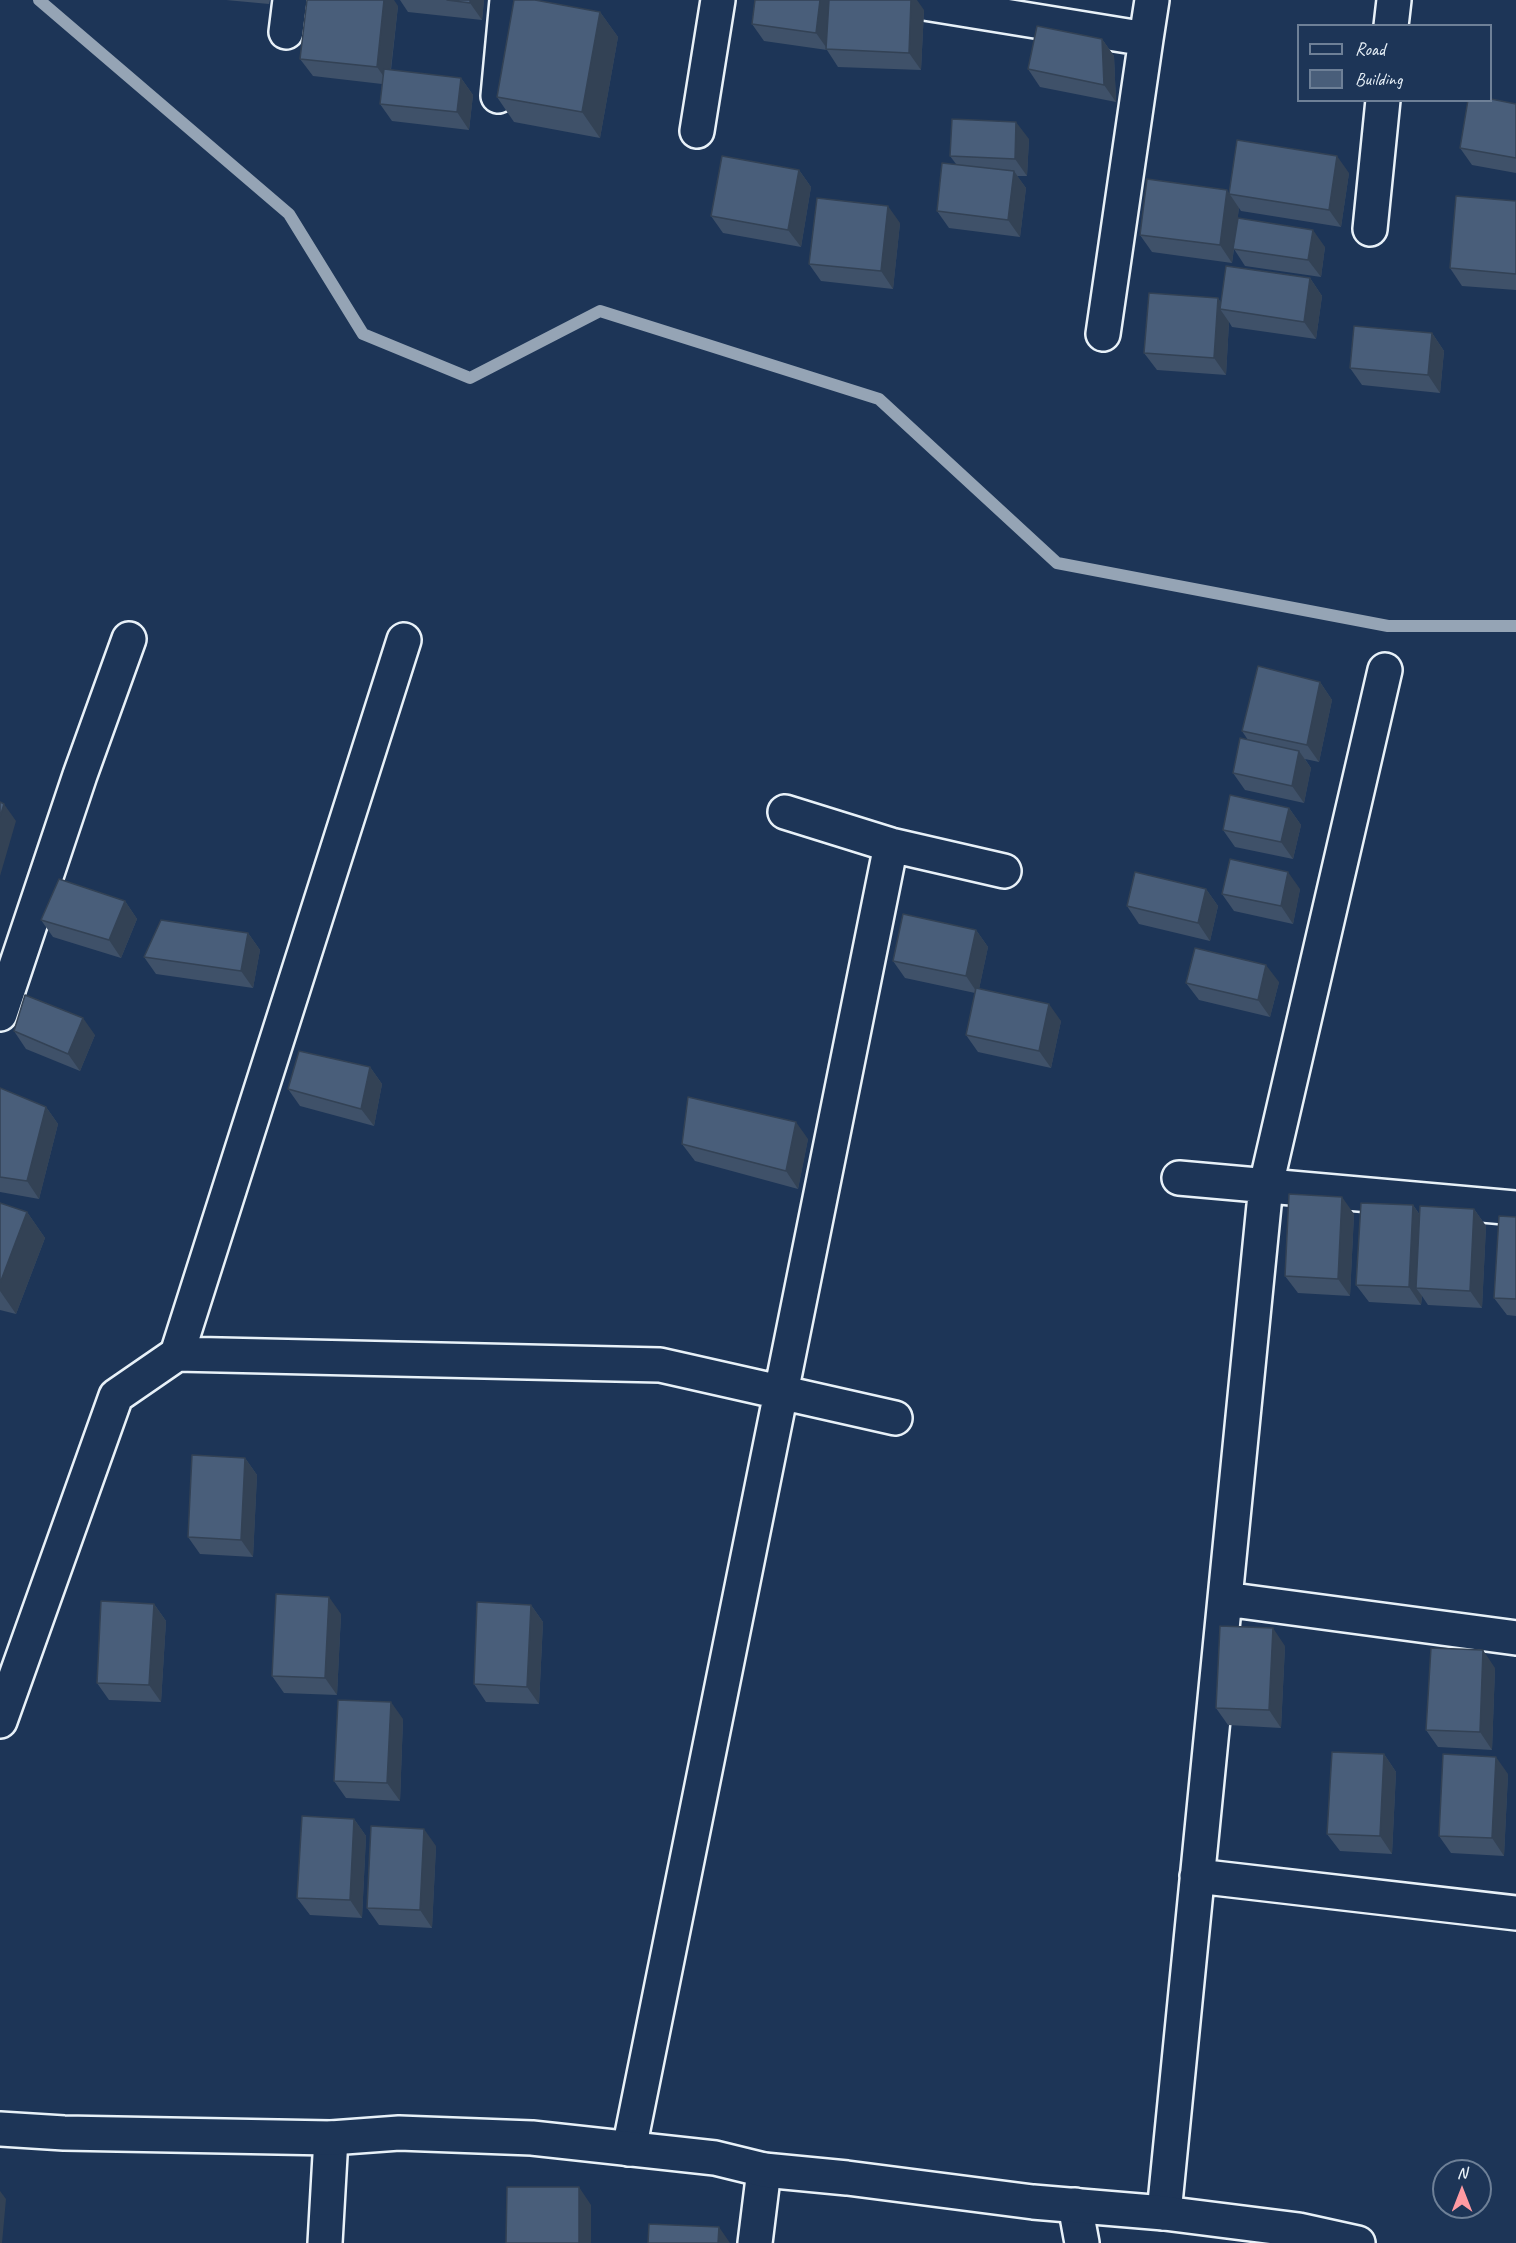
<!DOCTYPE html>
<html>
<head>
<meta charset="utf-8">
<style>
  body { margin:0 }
  #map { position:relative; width:1516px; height:2243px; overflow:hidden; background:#1d3557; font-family:Caveat,sans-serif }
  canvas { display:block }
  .legend { position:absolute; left:1297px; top:24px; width:195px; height:78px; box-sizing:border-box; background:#1d3557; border:2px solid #6e8097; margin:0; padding:8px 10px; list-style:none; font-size:18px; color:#e8f1f8 }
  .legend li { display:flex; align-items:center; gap:12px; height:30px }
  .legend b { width:30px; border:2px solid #6e8097 }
  .north { position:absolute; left:1432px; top:2159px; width:60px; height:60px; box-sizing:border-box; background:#1d3557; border:2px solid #6e8097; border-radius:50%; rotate:0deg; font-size:16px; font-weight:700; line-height:24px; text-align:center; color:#e8f1f8 }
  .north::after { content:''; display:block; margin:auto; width:21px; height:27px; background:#ff9aa2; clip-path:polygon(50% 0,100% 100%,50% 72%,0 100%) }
</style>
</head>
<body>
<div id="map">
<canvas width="1516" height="2243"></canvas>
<ul class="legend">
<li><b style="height:8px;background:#1d3557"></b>Road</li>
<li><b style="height:16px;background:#495e7a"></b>Building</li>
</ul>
<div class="north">N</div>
</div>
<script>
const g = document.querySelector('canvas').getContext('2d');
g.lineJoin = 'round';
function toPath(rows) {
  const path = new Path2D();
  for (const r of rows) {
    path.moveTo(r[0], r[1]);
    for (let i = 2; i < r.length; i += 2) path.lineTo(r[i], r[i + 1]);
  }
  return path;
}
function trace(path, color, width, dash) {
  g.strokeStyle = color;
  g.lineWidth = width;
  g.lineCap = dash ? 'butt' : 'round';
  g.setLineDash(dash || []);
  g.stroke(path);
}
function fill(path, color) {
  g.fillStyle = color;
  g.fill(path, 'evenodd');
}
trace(toPath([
  [39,0,289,214,363,334,470,378,600,311,879,399,1057,563,1388,626,1516,626]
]), '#95a4b5', 12);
const street = toPath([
  [906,0,1146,39,1152,0],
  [1391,26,1394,0],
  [286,32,290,0],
  [498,96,507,0],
  [697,131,718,0],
  [1370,229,1383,100],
  [1103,334,1146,39],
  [785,812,891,845,1004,871],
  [0,1014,80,775,129,639],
  [1179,1178,1516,1208],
  [177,1354,660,1365,895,1418],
  [1225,1599,1516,1638],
  [0,1721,116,1396,177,1354,404,640],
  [1197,1876,1516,1913],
  [629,2149,891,845],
  [1075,2205,1082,2243],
  [1164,2213,1266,1185,1385,670],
  [325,2243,331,2138],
  [755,2243,764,2170]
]);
const secondary = toPath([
  [0,2129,64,2133,331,2138,399,2133,532,2138,715,2158,764,2170,847,2178,1033,2202,1164,2213,1299,2230,1358,2243]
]);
trace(street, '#e8f1f8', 38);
trace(secondary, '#e8f1f8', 38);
trace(street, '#1d3557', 33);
trace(secondary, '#1d3557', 33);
fill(toPath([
  [226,0,270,0,269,4],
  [400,0,484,0,482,20,408,12],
  [398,6,391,70,461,78,473,95,469,130,392,121,380,104,382,84,313,76,300,59],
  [924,10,921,70,838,67,827,50,764,41,752,24],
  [600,12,618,37,600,138,514,122,497,97],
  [1102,39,1114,56,1116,102,1040,87,1028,69],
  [1516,104,1516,173,1472,165,1460,148],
  [1029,139,1027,176,1017,176,1026,188,1020,237,949,228,937,211,956,164,950,156],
  [799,170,811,187,801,247,723,233,711,216],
  [1349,173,1341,227,1241,211,1239,208,1237,222,1325,247,1321,277,1245,266,1234,249,1232,263,1152,252,1140,235,1229,193],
  [1516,201,1516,290,1462,286,1450,268],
  [900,223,893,289,821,281,809,264],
  [1310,278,1322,296,1316,339,1232,327,1229,322,1226,375,1157,370,1144,353,1218,298,1221,303],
  [1432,333,1444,351,1440,393,1362,385,1350,368],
  [1320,682,1332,700,1319,762,1305,759,1311,768,1304,803,1245,790,1233,773,1248,740,1242,731],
  [1289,808,1301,825,1293,859,1235,847,1223,830],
  [1206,889,1218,906,1210,941,1139,924,1127,906],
  [1300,889,1293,924,1234,911,1222,894],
  [125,901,137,919,121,958,53,937,41,920],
  [976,930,988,947,979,989,1061,1021,1051,1068,978,1052,966,1035,975,993,905,978,893,961],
  [248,933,260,950,253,988,156,974,144,957],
  [1279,982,1270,1017,1199,1000,1186,983],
  [14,1031,95,1035,80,1071,26,1049],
  [370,1067,382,1084,374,1126,300,1106,288,1089],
  [0,1088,46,1107,58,1124,39,1199,0,1192],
  [808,1139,798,1189,695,1161,682,1144],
  [0,1203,27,1212,45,1238,16,1314,0,1310],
  [1413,1205,1420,1215,1474,1209,1486,1226,1482,1308,1428,1305,1422,1296,1421,1305,1369,1302,1356,1285],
  [1354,1214,1350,1296,1298,1293,1285,1276],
  [1516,1217,1516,1316,1507,1315,1494,1298],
  [245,1458,257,1475,253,1557,200,1554,188,1537],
  [154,1604,166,1621,161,1702,109,1700,97,1683],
  [531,1605,543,1622,539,1704,486,1702,474,1684],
  [341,1614,337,1695,284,1693,272,1676],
  [1285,1646,1281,1728,1228,1725,1216,1708],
  [1495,1668,1492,1750,1438,1747,1426,1730],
  [403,1719,400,1801,346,1798,334,1781],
  [1384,1754,1396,1772,1392,1854,1340,1851,1327,1834],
  [1508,1774,1504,1856,1451,1853,1439,1836],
  [354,1819,366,1836,362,1918,310,1915,297,1898],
  [436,1846,432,1928,379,1925,367,1908]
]), '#3f5169');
fill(toPath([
  [384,0,394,0,398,6,389,84,377,67],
  [470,0,484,0,482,20,470,3],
  [820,0,832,0,834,3,828,50,816,33],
  [911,0,917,0,924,10,921,70,909,53],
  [600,12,618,37,600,138,582,112],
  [1102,39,1114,56,1116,102,1104,85],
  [461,78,473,95,469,130,457,112],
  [1016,122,1029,139,1027,176,1015,159],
  [1337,156,1349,173,1341,227,1329,210],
  [799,170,811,187,801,247,788,230],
  [1014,171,1026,188,1020,237,1008,220],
  [1227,190,1239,208,1232,263,1220,245],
  [888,206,900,223,893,289,881,271],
  [1313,230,1325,247,1321,277,1308,260],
  [1310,278,1322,296,1316,339,1304,322],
  [1218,298,1226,310,1220,309,1229,322,1226,375,1214,358],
  [1432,333,1444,351,1440,393,1428,375],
  [1320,682,1332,700,1319,762,1307,745],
  [1299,751,1311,768,1304,803,1292,786],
  [4,804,16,821,0,876,0,817],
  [1289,808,1301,825,1293,859,1281,842],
  [1288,872,1300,889,1293,924,1281,906],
  [1206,889,1218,906,1210,941,1198,923],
  [125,901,137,919,121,958,109,940],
  [976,930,988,947,978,994,966,976],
  [248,933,260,950,253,988,241,971],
  [1266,965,1279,982,1270,1017,1258,1000],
  [1049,1004,1061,1021,1051,1068,1039,1051],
  [83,1018,95,1035,80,1071,68,1054],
  [370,1067,382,1084,374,1126,361,1109],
  [46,1107,58,1124,39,1199,27,1181],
  [796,1122,808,1139,798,1189,786,1171],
  [1342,1197,1354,1214,1350,1296,1338,1279],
  [1413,1205,1425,1223,1416,1288,1422,1296,1421,1305,1409,1287],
  [1474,1209,1486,1226,1482,1308,1470,1291],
  [27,1212,45,1238,16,1314,0,1291,0,1283],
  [245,1458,257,1475,253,1557,241,1540],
  [329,1597,341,1614,337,1695,325,1678],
  [154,1604,166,1621,161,1702,149,1685],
  [531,1605,543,1622,539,1704,527,1687],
  [1273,1628,1285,1646,1281,1728,1269,1710],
  [1483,1650,1495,1668,1492,1750,1480,1732],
  [391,1702,403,1719,400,1801,387,1783],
  [1384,1754,1396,1772,1392,1854,1380,1836],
  [1496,1757,1508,1774,1504,1856,1492,1838],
  [354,1819,366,1836,362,1918,350,1900],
  [424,1829,436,1846,432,1928,420,1910],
  [579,2187,591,2205,591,2243,579,2243],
  [0,2191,6,2199,2,2243,0,2243],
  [719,2227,730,2243,718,2243]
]), '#334255');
const building = toPath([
  [307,0,384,0,377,67,300,59,307,0],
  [447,0,470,0,470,3,447,0],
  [514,0,535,0,600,12,582,112,497,97,514,0],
  [755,0,820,0,816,33,752,24,755,0],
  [829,0,911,0,909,53,826,49,829,0],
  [1037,26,1102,39,1104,85,1028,69,1037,26],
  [384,69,461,78,457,112,380,104,384,69],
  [1491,99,1516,104,1516,158,1460,148,1468,100,1491,100,1491,99],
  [952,119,1016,122,1015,159,950,156,952,119],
  [1237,140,1337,156,1329,210,1229,194,1237,140],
  [722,156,799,170,788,230,711,216,722,156],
  [942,163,1014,171,1008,220,937,211,942,163],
  [1147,179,1227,190,1220,245,1140,235,1147,179],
  [1456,196,1516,201,1516,274,1450,268,1456,196],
  [817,198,888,206,881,271,809,264,817,198],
  [1238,218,1313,230,1308,260,1233,249,1238,218],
  [1226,266,1310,278,1304,322,1220,309,1226,266],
  [1149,293,1218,298,1214,358,1144,353,1149,293],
  [1354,326,1432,333,1428,375,1350,368,1354,326],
  [1258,666,1320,682,1307,745,1242,731,1258,666],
  [1240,738,1299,751,1292,786,1233,773,1240,738],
  [1230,795,1289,808,1281,842,1223,830,1230,795],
  [0,802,4,804,0,817,0,802],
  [1230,859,1288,872,1281,906,1222,894,1230,859],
  [1135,872,1206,889,1198,923,1127,906,1135,872],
  [59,879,125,901,109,940,41,920,59,879],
  [903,914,976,930,966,976,893,961,903,914],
  [161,920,248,933,241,971,144,957,161,920],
  [1195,948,1266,965,1258,1000,1186,983,1195,948],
  [976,988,1049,1004,1039,1051,966,1035,976,988],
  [25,995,83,1018,68,1054,14,1031,25,995],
  [299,1051,370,1067,361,1109,288,1089,299,1051],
  [0,1088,46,1107,27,1181,0,1177,0,1088],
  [688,1097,796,1122,786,1171,682,1144,688,1097],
  [1289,1194,1342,1197,1338,1279,1285,1276,1289,1194],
  [0,1203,27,1212,0,1283,0,1203],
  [1361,1203,1413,1205,1409,1287,1356,1285,1361,1203],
  [1420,1206,1474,1209,1470,1291,1416,1288,1420,1206],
  [1499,1216,1516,1217,1516,1299,1494,1298,1499,1216],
  [192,1455,245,1458,241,1540,188,1537,192,1455],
  [276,1594,329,1597,325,1678,272,1676,276,1594],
  [101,1601,154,1604,149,1685,97,1683,101,1601],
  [477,1602,531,1605,527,1687,474,1684,477,1602],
  [1220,1626,1273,1628,1269,1710,1216,1708,1220,1626],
  [1431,1648,1483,1650,1480,1732,1426,1730,1431,1648],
  [338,1700,391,1702,387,1783,334,1781,338,1700],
  [1332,1752,1384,1754,1380,1836,1327,1834,1332,1752],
  [1443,1754,1496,1757,1492,1838,1439,1836,1443,1754],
  [302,1816,354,1819,350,1900,297,1898,302,1816],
  [371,1826,424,1829,420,1910,367,1908,371,1826],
  [507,2187,579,2187,579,2243,506,2243,507,2187],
  [649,2224,719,2227,718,2243,648,2243,649,2224]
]);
fill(building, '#495e7a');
trace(building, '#334255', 1.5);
</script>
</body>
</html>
